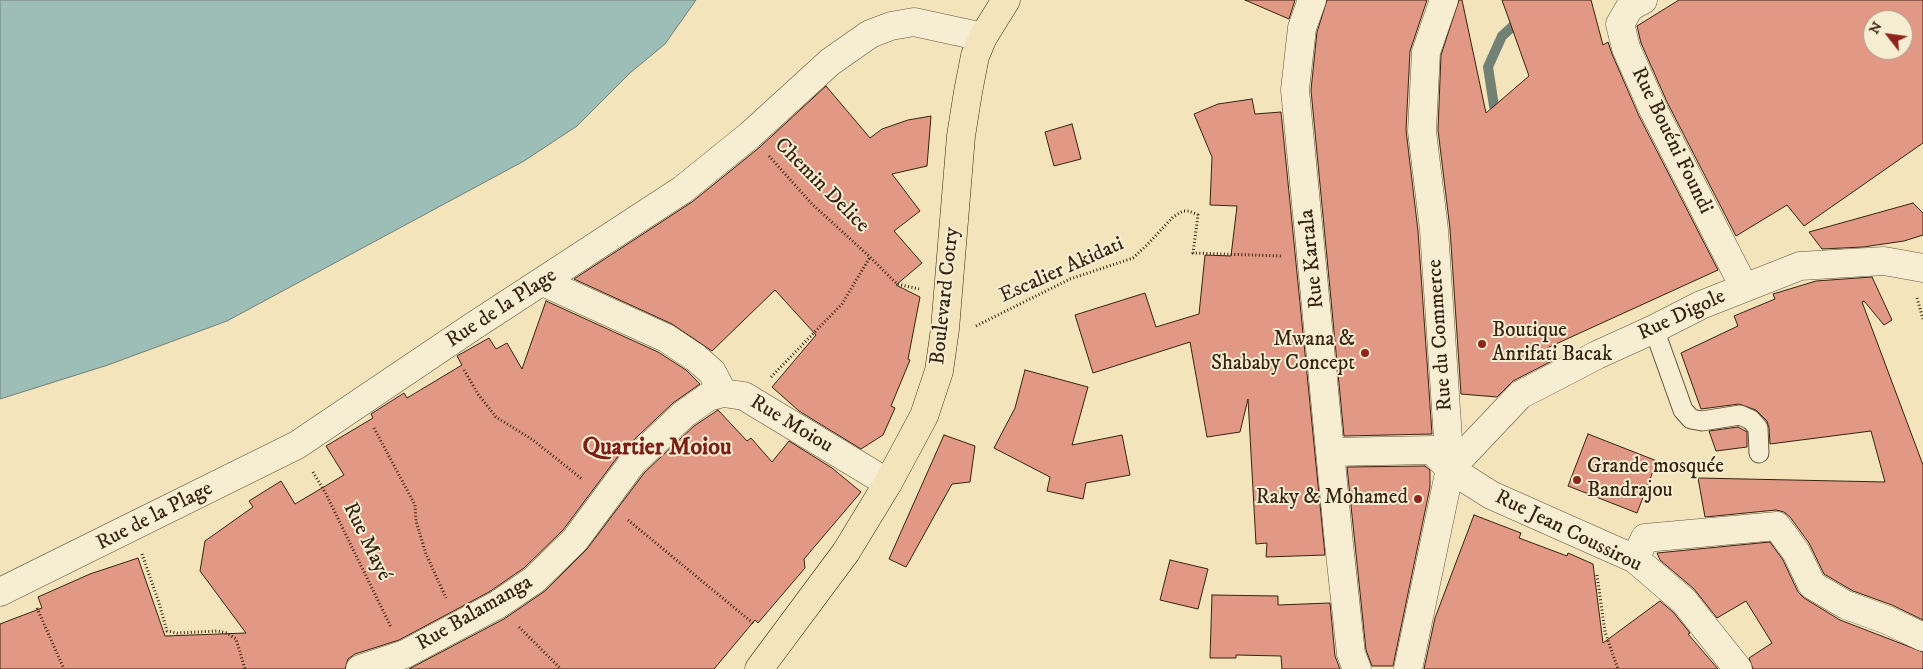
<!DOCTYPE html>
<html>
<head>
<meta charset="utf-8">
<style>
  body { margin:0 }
  #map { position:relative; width:1923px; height:669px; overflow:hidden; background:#f3e4bb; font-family:"IM FELL DW Pica",serif }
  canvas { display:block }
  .north { position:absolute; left:1863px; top:10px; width:50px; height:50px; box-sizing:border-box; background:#f7edd3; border:1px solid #aa9c85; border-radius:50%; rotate:300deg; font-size:14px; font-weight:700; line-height:20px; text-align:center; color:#362311 }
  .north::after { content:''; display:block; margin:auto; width:18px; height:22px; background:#8f2418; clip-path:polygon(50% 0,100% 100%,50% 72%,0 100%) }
</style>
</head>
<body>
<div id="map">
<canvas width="1923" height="669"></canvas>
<div class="north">N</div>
</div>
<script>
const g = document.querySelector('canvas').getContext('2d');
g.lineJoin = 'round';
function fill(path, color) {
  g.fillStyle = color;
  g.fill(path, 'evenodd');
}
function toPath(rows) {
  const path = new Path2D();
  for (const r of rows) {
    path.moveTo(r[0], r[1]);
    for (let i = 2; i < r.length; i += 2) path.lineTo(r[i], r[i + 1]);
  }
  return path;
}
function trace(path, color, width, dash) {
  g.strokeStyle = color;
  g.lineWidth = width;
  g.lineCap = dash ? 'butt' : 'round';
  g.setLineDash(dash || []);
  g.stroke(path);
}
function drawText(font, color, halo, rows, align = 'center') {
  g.font = font + ' "IM FELL DW Pica",serif';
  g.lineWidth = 4;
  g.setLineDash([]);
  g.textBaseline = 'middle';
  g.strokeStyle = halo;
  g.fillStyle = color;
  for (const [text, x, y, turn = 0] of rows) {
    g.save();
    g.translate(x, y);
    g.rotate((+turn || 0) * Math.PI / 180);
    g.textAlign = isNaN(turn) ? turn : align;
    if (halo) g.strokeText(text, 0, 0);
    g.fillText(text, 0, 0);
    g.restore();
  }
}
const water = toPath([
  [0,0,696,0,665,44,630,73,577,126,524,161,227,321,108,365,0,399,0,0]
]);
fill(water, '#9cbeb6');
trace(water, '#738074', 1);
trace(toPath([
  [1500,118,1494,106,1488,67,1502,36,1522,18]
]), '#738074', 10);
const building = toPath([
  [1245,0,1295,0,1289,19,1245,0],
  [1327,0,1427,0,1410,51,1406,130,1418,231,1432,434,1344,436,1311,90,1317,32,1327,0],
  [1459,0,1462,0,1486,113,1529,76,1502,0,1591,0,1603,45,1608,42,1612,54,1639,116,1718,270,1547,348,1552,361,1513,381,1497,397,1461,394,1450,229,1438,130,1441,55,1459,0],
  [1679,0,1923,0,1923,143,1804,226,1787,205,1736,236,1667,102,1641,43,1637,26,1679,0],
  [1873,20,1903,20,1903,50,1873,50,1873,20],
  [826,86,870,138,882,129,908,120,931,116,927,166,892,174,920,211,894,231,922,263,896,285,920,297,908,359,910,360,891,406,895,408,883,435,861,449,799,411,772,387,816,335,775,290,712,351,672,324,574,279,692,202,760,147,826,86],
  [1252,99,1255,114,1281,112,1325,555,1266,557,1267,543,1256,544,1248,399,1240,432,1207,437,1190,342,1093,373,1075,315,1145,293,1156,327,1199,314,1205,255,1231,256,1237,206,1210,205,1212,157,1194,114,1218,104,1252,99],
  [1072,124,1081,159,1054,166,1045,132,1072,124],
  [1913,203,1923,213,1923,235,1904,241,1863,247,1822,249,1809,232,1913,203],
  [1872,277,1892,320,1884,325,1864,301,1862,302,1923,465,1923,620,1892,605,1853,591,1824,574,1809,543,1790,517,1784,512,1776,510,1705,517,1698,478,1885,482,1871,431,1770,444,1769,428,1767,421,1756,410,1739,404,1701,409,1681,353,1738,326,1734,316,1775,299,1773,294,1816,281,1872,277],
  [546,301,658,352,686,370,700,384,673,403,622,451,563,530,524,568,489,592,399,640,355,654,348,659,345,669,0,669,0,624,42,608,38,597,90,574,138,558,165,636,246,633,200,571,205,541,253,507,249,501,281,481,295,504,344,475,326,446,373,418,371,414,404,393,407,398,462,365,457,356,489,338,496,349,507,343,522,369,546,301],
  [1025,370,1088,387,1072,445,1122,435,1130,475,1086,483,1083,499,1047,491,1050,477,994,448,1015,408,1025,370],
  [718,410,747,441,751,438,772,462,789,441,832,468,861,492,804,559,805,568,758,623,755,620,714,669,409,669,504,619,545,591,587,549,645,472,694,426,718,410],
  [1738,427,1747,432,1747,447,1716,451,1709,431,1738,427],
  [1588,434,1657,461,1637,513,1568,486,1588,434],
  [944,435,975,446,970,482,952,484,906,567,889,559,944,435],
  [1425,466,1430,470,1430,487,1393,666,1372,666,1366,650,1347,467,1425,466],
  [1474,515,1521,533,1519,538,1567,556,1568,553,1593,564,1603,643,1660,601,1673,612,1690,633,1688,634,1718,669,1424,669,1435,618,1474,515],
  [1770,542,1783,560,1798,592,1804,598,1840,620,1923,652,1923,669,1753,669,1749,658,1772,643,1746,601,1717,618,1694,589,1660,560,1657,553,1770,542],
  [1170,560,1208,569,1198,609,1160,600,1170,560],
  [1212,595,1278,596,1278,605,1330,603,1335,656,1340,669,1282,669,1281,656,1236,655,1236,658,1210,658,1212,595]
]);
fill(building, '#e19885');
trace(building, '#362311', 1);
const service = toPath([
  [1654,329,1683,410,1691,419,1702,421,1740,415,1751,420,1758,428,1759,453]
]);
const minor = toPath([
  [1312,0,1302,28,1295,90,1339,544,1351,654,1357,669],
  [1643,0,1630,7,1620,24,1626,48,1653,109,1744,287],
  [543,282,666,338,696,358,712,372,723,393],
  [1331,452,1432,450,1450,469,1491,495,1635,559,1684,601,1738,669],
  [1450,469,1520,395,1597,355,1654,329,1701,305,1800,266,1884,261,1923,268],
  [1635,559,1645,538,1777,526,1796,552,1812,585,1846,605,1887,620,1923,637],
  [0,592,297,445,472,327,682,190,750,135,830,62,870,34,891,26,914,22,983,37],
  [360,669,405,654,497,605,534,580,575,540,633,462,684,414,708,397,723,393,744,396,888,483],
  [1408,669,1450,469,1434,230,1422,131,1426,52,1444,0]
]);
const primary = toPath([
  [759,669,846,552,888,483,924,416,939,371,945,329,961,136,968,92,975,56,983,37,1006,0]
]);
trace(service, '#65533c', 21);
trace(minor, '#65533c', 29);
trace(primary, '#362311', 29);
trace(toPath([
  [769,156,812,204,870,257,897,284,919,289],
  [1917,298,1923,319],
  [976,326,1070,279,1133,258,1147,245,1173,217,1183,211,1189,211,1198,215,1193,253,1282,256],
  [464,370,478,394,496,417,533,440,582,479],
  [771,377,842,304,870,257],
  [374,428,415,505,416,521,426,554,446,598],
  [313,472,325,492,391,627],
  [628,520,754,624],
  [142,554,159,603,167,631,177,633,217,631,227,633,236,639,245,669],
  [1597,575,1605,632,1618,669],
  [37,608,64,669],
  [519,627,561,669]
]), '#362311', 3, [1, 2.5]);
trace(service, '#f7edd3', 19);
trace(minor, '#f7edd3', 28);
trace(primary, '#f3e4bb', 28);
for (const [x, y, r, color] of [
  [1482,344,5,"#8f2418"],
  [1365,353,5,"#8f2418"],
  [1577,480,5,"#8f2418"],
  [1418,499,5,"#8f2418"]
]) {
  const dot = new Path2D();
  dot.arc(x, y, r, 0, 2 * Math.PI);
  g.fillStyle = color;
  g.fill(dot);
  trace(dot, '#f7edd3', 2);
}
drawText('21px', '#362311', '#f7edd3', [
  ["Rue Bouéni Foundi",1671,141,64],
  ["Chemin Delice",821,186,45],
  ["Rue Kartala",1313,259,-96],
  ["Escalier Akidati",1062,271,-24],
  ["Boulevard Cotry",946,296,-84],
  ["Rue de la Plage",502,309,-33],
  ["Rue Digole",1682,316,-25],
  ["Rue du Commerce",1441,335,-94],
  ["Rue Moiou",791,425,31],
  ["Rue de la Plage",155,517,-27],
  ["Rue Jean Coussirou",1568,532,26],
  ["Rue Mayé",366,542,64],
  ["Rue Balamanga",475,614,-30]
]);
drawText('21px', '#362311', '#f7edd3', [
  ["Boutique",1492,332],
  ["Anrifati Bacak",1492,356],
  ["Mwana &",1355,341,"right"],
  ["Shababy Concept",1355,365,"right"],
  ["Grande mosquée",1587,468],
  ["Bandrajou",1587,492],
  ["Raky & Mohamed",1408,499,"right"]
], 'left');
drawText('bold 24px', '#7a1f14', '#f7edd3', [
  ["Quartier Moiou",657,449]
]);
</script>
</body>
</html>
